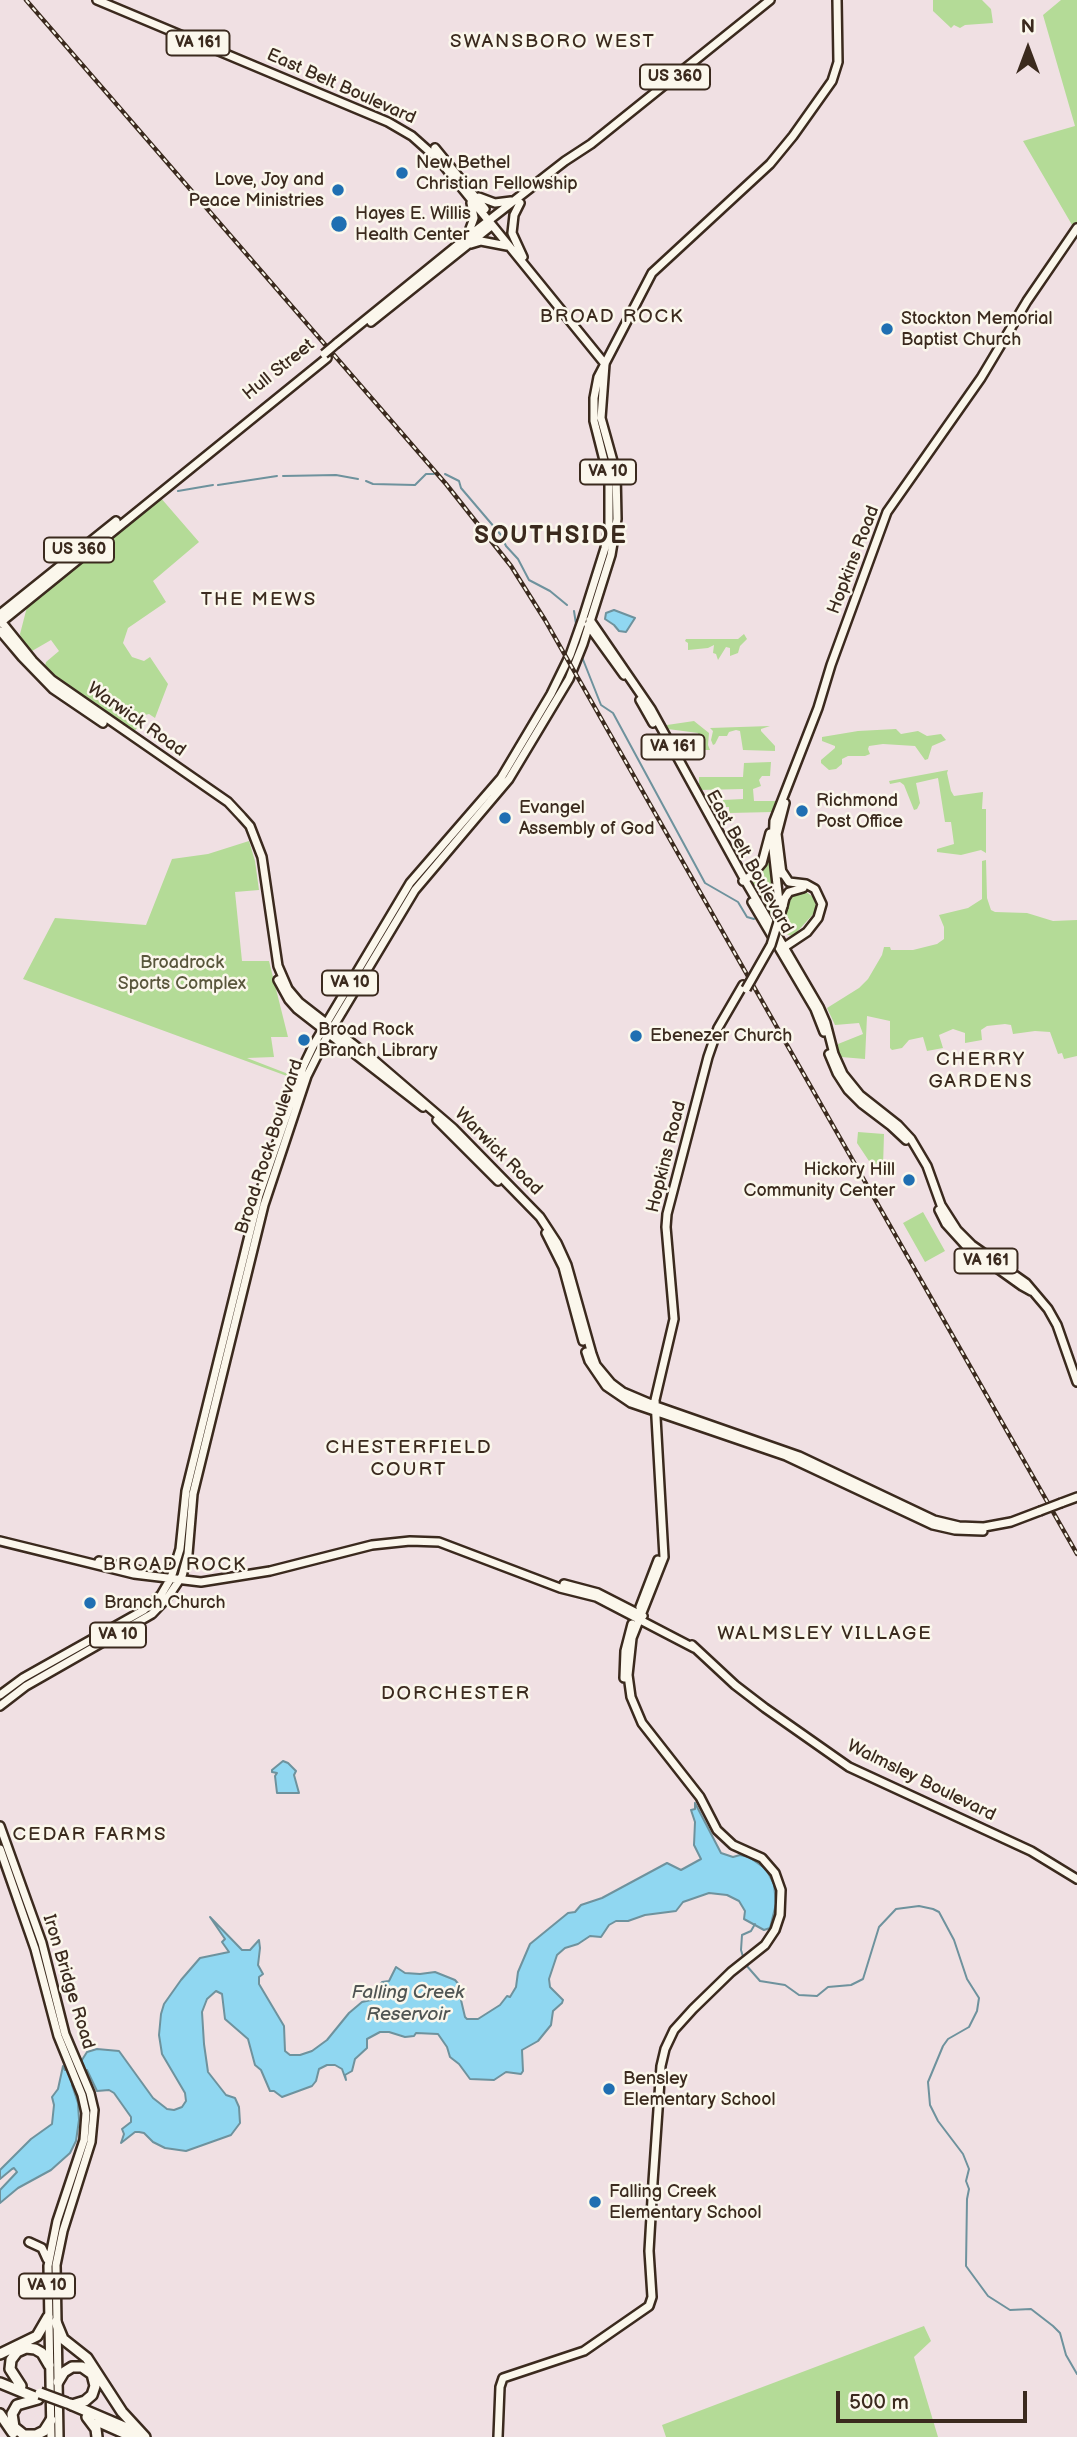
<!DOCTYPE html>
<html>
<head>
<meta charset="utf-8">
<style>
  body { margin:0 }
  #map { position:relative; width:1077px; height:2437px; overflow:hidden; background:#f0e0e3; font-family:"Balsamiq Sans",sans-serif }
  canvas { display:block }
  .north { position:absolute; left:993px; top:14px; width:70px; height:70px; -webkit-text-stroke:5px #fbf7ec; paint-order:stroke; rotate:0deg; font-size:19px; font-weight:700; line-height:28px; text-align:center; color:#3b2a1e }
  .north::after { content:''; display:block; margin:auto; width:24px; height:32px; background:#3b2a1e; clip-path:polygon(50% 0,100% 100%,50% 72%,0 100%) }
  .scale { position:absolute; left:836px; top:2391px; width:191px; height:32px; box-sizing:border-box; border:4px solid #3b2a1e; border-top:0; padding-left:9px; font-size:21px; line-height:24px; white-space:nowrap; color:#3b2a1e; -webkit-text-stroke:5px #fbf7ec; paint-order:stroke }
</style>
</head>
<body>
<div id="map">
<canvas width="1077" height="2437"></canvas>
<div class="north">N</div>
<div class="scale">500 m</div>
</div>
<script>
const g = document.querySelector('canvas').getContext('2d');
g.lineJoin = 'round';
function fill(path, color) {
  g.fillStyle = color;
  g.fill(path, 'evenodd');
}
function toPath(rows) {
  const path = new Path2D();
  for (const r of rows) {
    path.moveTo(r[0], r[1]);
    for (let i = 2; i < r.length; i += 2) path.lineTo(r[i], r[i + 1]);
  }
  return path;
}
function trace(path, color, width, dash) {
  g.strokeStyle = color;
  g.lineWidth = width;
  g.lineCap = dash ? 'butt' : 'round';
  g.setLineDash(dash || []);
  g.stroke(path);
}
function drawText(font, color, halo, rows, align = 'center') {
  g.font = font + ' "Balsamiq Sans",sans-serif';
  g.lineWidth = 5;
  g.setLineDash([]);
  g.textBaseline = 'middle';
  g.strokeStyle = halo;
  g.fillStyle = color;
  for (const [text, x, y, turn = 0] of rows) {
    g.save();
    g.translate(x, y);
    g.rotate((+turn || 0) * Math.PI / 180);
    g.textAlign = isNaN(turn) ? turn : align;
    if (halo) g.strokeText(text, 0, 0);
    g.fillText(text, 0, 0);
    g.restore();
  }
}
fill(toPath([
  [933,0,982,0,991,9,993,23,965,25,960,28,954,25,951,28,933,11],
  [1061,0,1077,0,1077,227,1075,230,1023,141,1075,126,1043,15],
  [160,497,199,542,153,581,166,602,128,628,123,643,132,657,144,661,150,657,168,684,155,718,149,714,145,715,133,734,58,680,45,666,46,662,59,651,51,640,32,651,21,638,20,634,27,607],
  [744,634,747,639,740,646,738,653,730,656,730,648,726,647,718,660,716,654,713,653,714,645,708,648,688,650,688,643,685,641,686,639,738,639],
  [694,721,709,733,708,745,710,750,700,750,698,733,668,729,667,727,667,725],
  [770,726,761,729,761,731,775,746,775,751,743,750,740,731,736,730,729,732,727,736,719,736,715,744,713,745,711,740,713,731,710,728],
  [896,729,901,734,918,731,927,736,941,734,946,740,932,746,928,759,925,760,915,746,883,744,869,746,868,749,870,754,865,756,848,756,842,759,842,764,836,769,829,770,821,763,821,760,835,748,835,746,822,741,822,737,858,731],
  [771,762,770,776,762,776,759,780,761,786,753,789,754,801,777,801,773,812,729,813,729,807,724,807,723,800,743,799,743,789,699,790,699,777,743,777,744,763],
  [948,770,947,773,951,791,954,796,983,792,982,809,986,809,986,853,981,850,961,855,937,852,937,849,954,844,951,822,945,822,938,778,916,783,920,803,917,809,914,810,904,785,900,782,890,784,889,781],
  [249,841,255,861,259,890,235,892,242,961,269,961,288,1037,271,1037,274,1057,247,1058,296,1077,295,1079,23,979,55,918,146,925,172,859,208,854],
  [771,860,776,897,773,917,768,914,750,881,764,863],
  [986,860,987,898,991,910,995,912,1027,913,1053,921,1077,920,1077,1056,1064,1059,1062,1053,1058,1054,1050,1032,1035,1031,1013,1034,1011,1025,1005,1024,987,1026,981,1030,982,1040,965,1043,965,1033,953,1029,939,1035,943,1048,927,1051,923,1037,909,1040,902,1048,892,1050,890,1048,890,1021,867,1016,865,1059,841,1057,838,1054,838,1044,863,1034,859,1023,835,1025,827,1008,859,988,868,979,882,955,884,947,890,947,891,950,913,950,937,944,944,939,944,927,939,915,968,908,982,899,982,861],
  [805,891,813,897,816,905,815,912,797,932,792,936,782,933,781,928,790,928,790,925,783,920,789,898,791,895],
  [858,1132,884,1134,883,1167,869,1161,857,1143],
  [923,1212,945,1251,925,1262,903,1223],
  [924,2326,931,2341,914,2357,938,2437,666,2437,662,2425]
]), '#b4db97');
const water = toPath([
  [614,610,635,618,626,632,619,631,614,625,605,619,606,613,614,610],
  [283,1761,288,1763,296,1771,294,1775,299,1793,277,1793,275,1776,277,1773,272,1772,272,1770,283,1761],
  [695,1803,721,1853,733,1857,740,1855,749,1857,766,1869,774,1884,776,1904,770,1928,764,1930,744,1919,745,1911,739,1901,727,1895,709,1893,683,1902,676,1911,645,1915,628,1921,616,1921,609,1925,601,1937,590,1936,578,1944,565,1948,557,1955,549,1979,550,1987,563,2000,562,2003,553,2011,551,2025,538,2041,522,2050,523,2071,521,2074,506,2072,494,2080,470,2079,459,2064,450,2057,447,2047,438,2034,416,2033,414,2036,405,2037,389,2032,380,2032,367,2039,367,2048,355,2059,352,2071,345,2075,346,2080,342,2069,335,2065,327,2065,319,2069,316,2081,312,2086,282,2097,274,2091,270,2091,261,2070,255,2065,248,2039,225,2019,222,1994,216,1991,207,1999,202,2012,204,2044,208,2072,226,2095,235,2098,239,2107,240,2123,231,2135,186,2151,165,2148,153,2142,144,2133,139,2132,135,2132,121,2143,124,2134,122,2129,131,2122,131,2117,114,2093,109,2090,97,2091,87,2070,72,2085,78,2103,79,2120,76,2141,70,2153,51,2170,18,2188,0,2203,0,2190,17,2172,14,2168,12,2169,0,2179,0,2170,31,2139,52,2124,54,2105,52,2097,58,2089,63,2066,65,2070,70,2069,80,2063,87,2052,97,2049,119,2051,153,2098,167,2109,174,2110,182,2107,186,2101,185,2093,162,2054,159,2035,161,2014,164,2004,181,1980,200,1958,229,1952,222,1942,225,1939,210,1917,242,1950,250,1950,259,1940,260,1948,258,1965,263,1974,259,1977,259,1984,284,2026,285,2051,290,2055,300,2055,312,2051,327,2040,349,2013,362,2002,371,2000,376,1990,375,1987,379,1987,382,1982,389,1981,396,1967,405,1973,420,1974,435,1972,455,1980,461,1987,461,2000,465,2017,467,2019,478,2019,500,2005,507,1996,510,1997,516,1987,518,1972,530,1944,568,1913,575,1912,581,1905,602,1898,667,1863,681,1870,701,1859,694,1845,695,1822,691,1810,695,1809,695,1803]
]);
fill(water, '#90d7f1');
trace(water, '#6e929d', 2);
trace(toPath([
  [445,474,459,481,461,488,501,535,506,546,518,559,529,580,550,591,567,605],
  [283,476,336,475,358,479],
  [366,481,373,484,415,485,426,474,434,474],
  [218,485,277,476],
  [178,491,213,485],
  [571,640,576,624,574,611],
  [582,657,601,705,613,713,705,883,738,902,747,917,754,919],
  [744,1960,741,1950,742,1935,751,1931,755,1924],
  [746,1965,760,1981,785,1985,799,1995,817,1996,828,1987,851,1985,863,1979,879,1927,896,1909,919,1906,933,1909,939,1912,954,1940,967,1979,979,1998,977,2011,969,2027,948,2039,943,2046,928,2082,930,2105,938,2121,963,2154,969,2169,966,2181,969,2189,967,2199,966,2266,988,2296,1010,2310,1031,2309,1053,2326,1060,2333,1066,2355,1077,2374]
]), '#6e929d', 2);
const major = toPath([
  [97,0,388,122,412,136,440,161,605,364],
  [435,148,485,209],
  [479,197,495,203,511,201],
  [520,203,514,215,512,233,523,257],
  [468,234,474,218,471,203],
  [471,244,481,241,507,246],
  [371,322,490,227],
  [337,343,465,239,565,161,591,144,770,0],
  [0,614,116,521],
  [0,620,33,661,52,680,228,802,242,817,250,826,262,857,278,966,288,989,299,1002,375,1061,453,1128,540,1217,557,1243,567,1265,592,1354,596,1365,611,1383,623,1392,656,1406,799,1456,934,1520,959,1526,984,1527,1011,1522,1040,1511],
  [590,620,651,709,746,882,819,1007,826,1023,834,1054,843,1074,860,1095,898,1125,911,1139,927,1166,941,1205,957,1230,972,1245,1026,1283,1048,1309,1057,1325,1077,1382],
  [0,623,327,358],
  [588,625,624,675],
  [0,631,22,657,53,689,103,723],
  [640,700,653,723],
  [781,870,789,882,806,884,815,889,822,904,818,918,807,932,783,948],
  [782,874,777,834,785,803],
  [743,881,752,875,762,863,770,833],
  [752,902,815,1009,824,1032],
  [779,902,773,849,774,821,818,708,831,665,887,512,981,378,1027,301,1077,228],
  [783,906,785,898,789,892,803,888],
  [278,980,289,1000,297,1009,423,1107],
  [829,1054,837,1073,848,1090,862,1104,891,1126,906,1140],
  [437,1120,498,1181],
  [939,1210,946,1224,966,1246,1022,1286,1031,1291],
  [546,1233,563,1267,583,1341],
  [586,1352,589,1361,606,1386,631,1403,786,1456,933,1525,955,1530,983,1531],
  [1061,1503,1077,1497],
  [0,1541,134,1574,201,1582,270,1571,372,1545,410,1541,439,1542,560,1588,596,1597,694,1648],
  [99,1561,142,1571],
  [564,1584,598,1593,643,1616],
  [640,1607,658,1560],
  [692,1645,735,1685,765,1708,849,1767,1031,1851,1077,1879],
  [624,1678,625,1651,632,1624],
  [0,1695,23,1678,144,1610,161,1595,171,1578,180,1549,186,1491,259,1195,303,1067,314,1044,410,883,501,778,551,694,570,655,582,621,605,548,609,526,609,480,594,421,594,398,598,377,652,273,770,164,793,136,832,81,838,62,837,0],
  [0,1706,26,1686,152,1614,168,1597,182,1576,188,1554,193,1494,264,1205,307,1076,324,1042,415,890,509,779,569,679,583,644,611,555,617,519,616,472,601,418,605,364],
  [0,1826,42,1943,65,2034,90,2093,94,2110,91,2142,63,2231,56,2265,59,2437],
  [0,1849,35,1949,58,2036,82,2095,86,2113,84,2140,57,2221,48,2266,51,2437],
  [29,2242,42,2248,47,2259],
  [498,2437,500,2387,503,2378,584,2351,649,2306,652,2297,649,2251,653,2182,661,2066,665,2049,674,2030,693,2009,731,1972,765,1945,775,1930,780,1915,781,1890,775,1873,762,1858,733,1845,717,1830,700,1797,642,1723,631,1697,628,1675,632,1638,664,1557,655,1400,674,1319,666,1227,667,1214,708,1057,718,1028,743,985]
]);
const highway = toPath([
  [56,2322,63,2339,87,2358,122,2412,145,2437],
  [0,2354,37,2336,48,2317],
  [58,2382,64,2372,72,2367,82,2367,92,2374,95,2386,92,2395,85,2401,72,2405],
  [0,2383,37,2398],
  [21,2386,10,2369,11,2360,17,2352,26,2348,35,2349,42,2353,49,2365],
  [38,2399,17,2405,12,2414,14,2427,24,2435,36,2435,44,2431,51,2420],
  [70,2404,138,2433],
  [0,2414,13,2433],
  [87,2417,96,2429,97,2437],
  [99,2422,133,2437]
]);
trace(major, '#3b2a1e', 12);
trace(highway, '#3b2a1e', 14);
trace(major, '#fbf7ec', 7);
trace(highway, '#fbf7ec', 9);
const rail = toPath([
  [26,0,446,484,511,566,545,620,1077,1554]
]);
trace(rail, '#3b2a1e', 4.5);
trace(rail, '#fbf7ec', 2, [5]);
const majorBridge = toPath([
  [324,354,337,343],
  [746,989,771,945,783,906],
  [1040,1511,1061,1503]
]);
const highwayBridge = toPath([
  [40,2393,67,2403]
]);
trace(majorBridge, '#3b2a1e', 12, []);
trace(highwayBridge, '#3b2a1e', 14, []);
trace(majorBridge, '#fbf7ec', 7);
trace(highwayBridge, '#fbf7ec', 9);
for (const [x, y, r, color] of [
  [402,173,7,"#1f6fb2"],
  [338,190,7,"#1f6fb2"],
  [339,224,9,"#1f6fb2"],
  [887,329,7,"#1f6fb2"],
  [802,811,7,"#1f6fb2"],
  [505,818,7,"#1f6fb2"],
  [636,1036,7,"#1f6fb2"],
  [304,1040,7,"#1f6fb2"],
  [909,1180,7,"#1f6fb2"],
  [90,1603,7,"#1f6fb2"],
  [609,2089,7,"#1f6fb2"],
  [595,2202,7,"#1f6fb2"]
]) {
  const dot = new Path2D();
  dot.arc(x, y, r, 0, 2 * Math.PI);
  g.fillStyle = color;
  g.fill(dot);
  trace(dot, '#fbf7ec', 2.5);
}
for (const [x, y, w] of [
  [198,43,63],
  [675,77,70],
  [608,472,56],
  [79,550,70],
  [673,747,63],
  [350,983,56],
  [986,1261,63],
  [118,1635,56],
  [47,2286,56]
]) {
  const box = new Path2D();
  box.roundRect(x - w / 2, y - 12.5, w, 25, 5);
  g.fillStyle = '#fbf7ec';
  g.fill(box);
  trace(box, '#3b2a1e', 2);
}
drawText('bold 16px', '#3b2a1e', null, [
  ["VA 161",198,43],
  ["US 360",675,77],
  ["VA 10",608,472],
  ["US 360",79,550],
  ["VA 161",673,747],
  ["VA 10",350,983],
  ["VA 161",986,1261],
  ["VA 10",118,1635],
  ["VA 10",47,2286]
]);
drawText('18px', '#3b2a1e', '#fbf7ec', [
  ["East Belt Boulevard",341,87,24],
  ["Hull Street",279,370,-39],
  ["Hopkins Road",854,560,-69],
  ["Warwick Road",136,720,35],
  ["East Belt Boulevard",749,862,61],
  ["Broad Rock Boulevard",270,1147,-72],
  ["Warwick Road",498,1152,45],
  ["Hopkins Road",667,1157,-76],
  ["Walmsley Boulevard",921,1781,26],
  ["Iron Bridge Road",68,1982,73]
]);
drawText('18px', '#3b2a1e', '#fbf7ec', [
  ["New Bethel",416,163],
  ["Christian Fellowship",416,184],
  ["Love, Joy and",324,180,"right"],
  ["Peace Ministries",324,201,"right"],
  ["Hayes E. Willis",355,214],
  ["Health Center",355,235],
  ["Stockton Memorial",901,319],
  ["Baptist Church",901,340],
  ["Richmond",816,801],
  ["Post Office",816,822],
  ["Evangel",519,808],
  ["Assembly of God",519,829],
  ["Broad Rock",318,1030],
  ["Branch Library",318,1051],
  ["Ebenezer Church",650,1036],
  ["Hickory Hill",895,1170,"right"],
  ["Community Center",895,1191,"right"],
  ["Branch Church",104,1603],
  ["Bensley",623,2079],
  ["Elementary School",623,2100],
  ["Falling Creek",609,2192],
  ["Elementary School",609,2213]
], 'left');
drawText('18px', '#59563c', '#fbf7ec', [
  ["Broadrock",182,963],
  ["Sports Complex",182,984]
]);
g.letterSpacing = '2px';
drawText('19px', '#3b2a1e', '#fbf7ec', [
  ["SWANSBORO WEST",553,42],
  ["BROAD ROCK",612,317],
  ["THE MEWS",259,600],
  ["CHERRY",981,1060],
  ["GARDENS",981,1082],
  ["CHESTERFIELD",409,1448],
  ["COURT",409,1470],
  ["BROAD ROCK",175,1565],
  ["WALMSLEY VILLAGE",825,1634],
  ["DORCHESTER",456,1694],
  ["CEDAR FARMS",90,1835]
]);
g.letterSpacing = '0px';
drawText('italic 19px', '#505553', '#fbf7ec', [
  ["Falling Creek",408,1993],
  ["Reservoir",408,2015]
]);
g.letterSpacing = '2px';
drawText('bold 24px', '#3b2a1e', '#fbf7ec', [
  ["SOUTHSIDE",551,537]
]);
g.letterSpacing = '0px';
</script>
</body>
</html>
